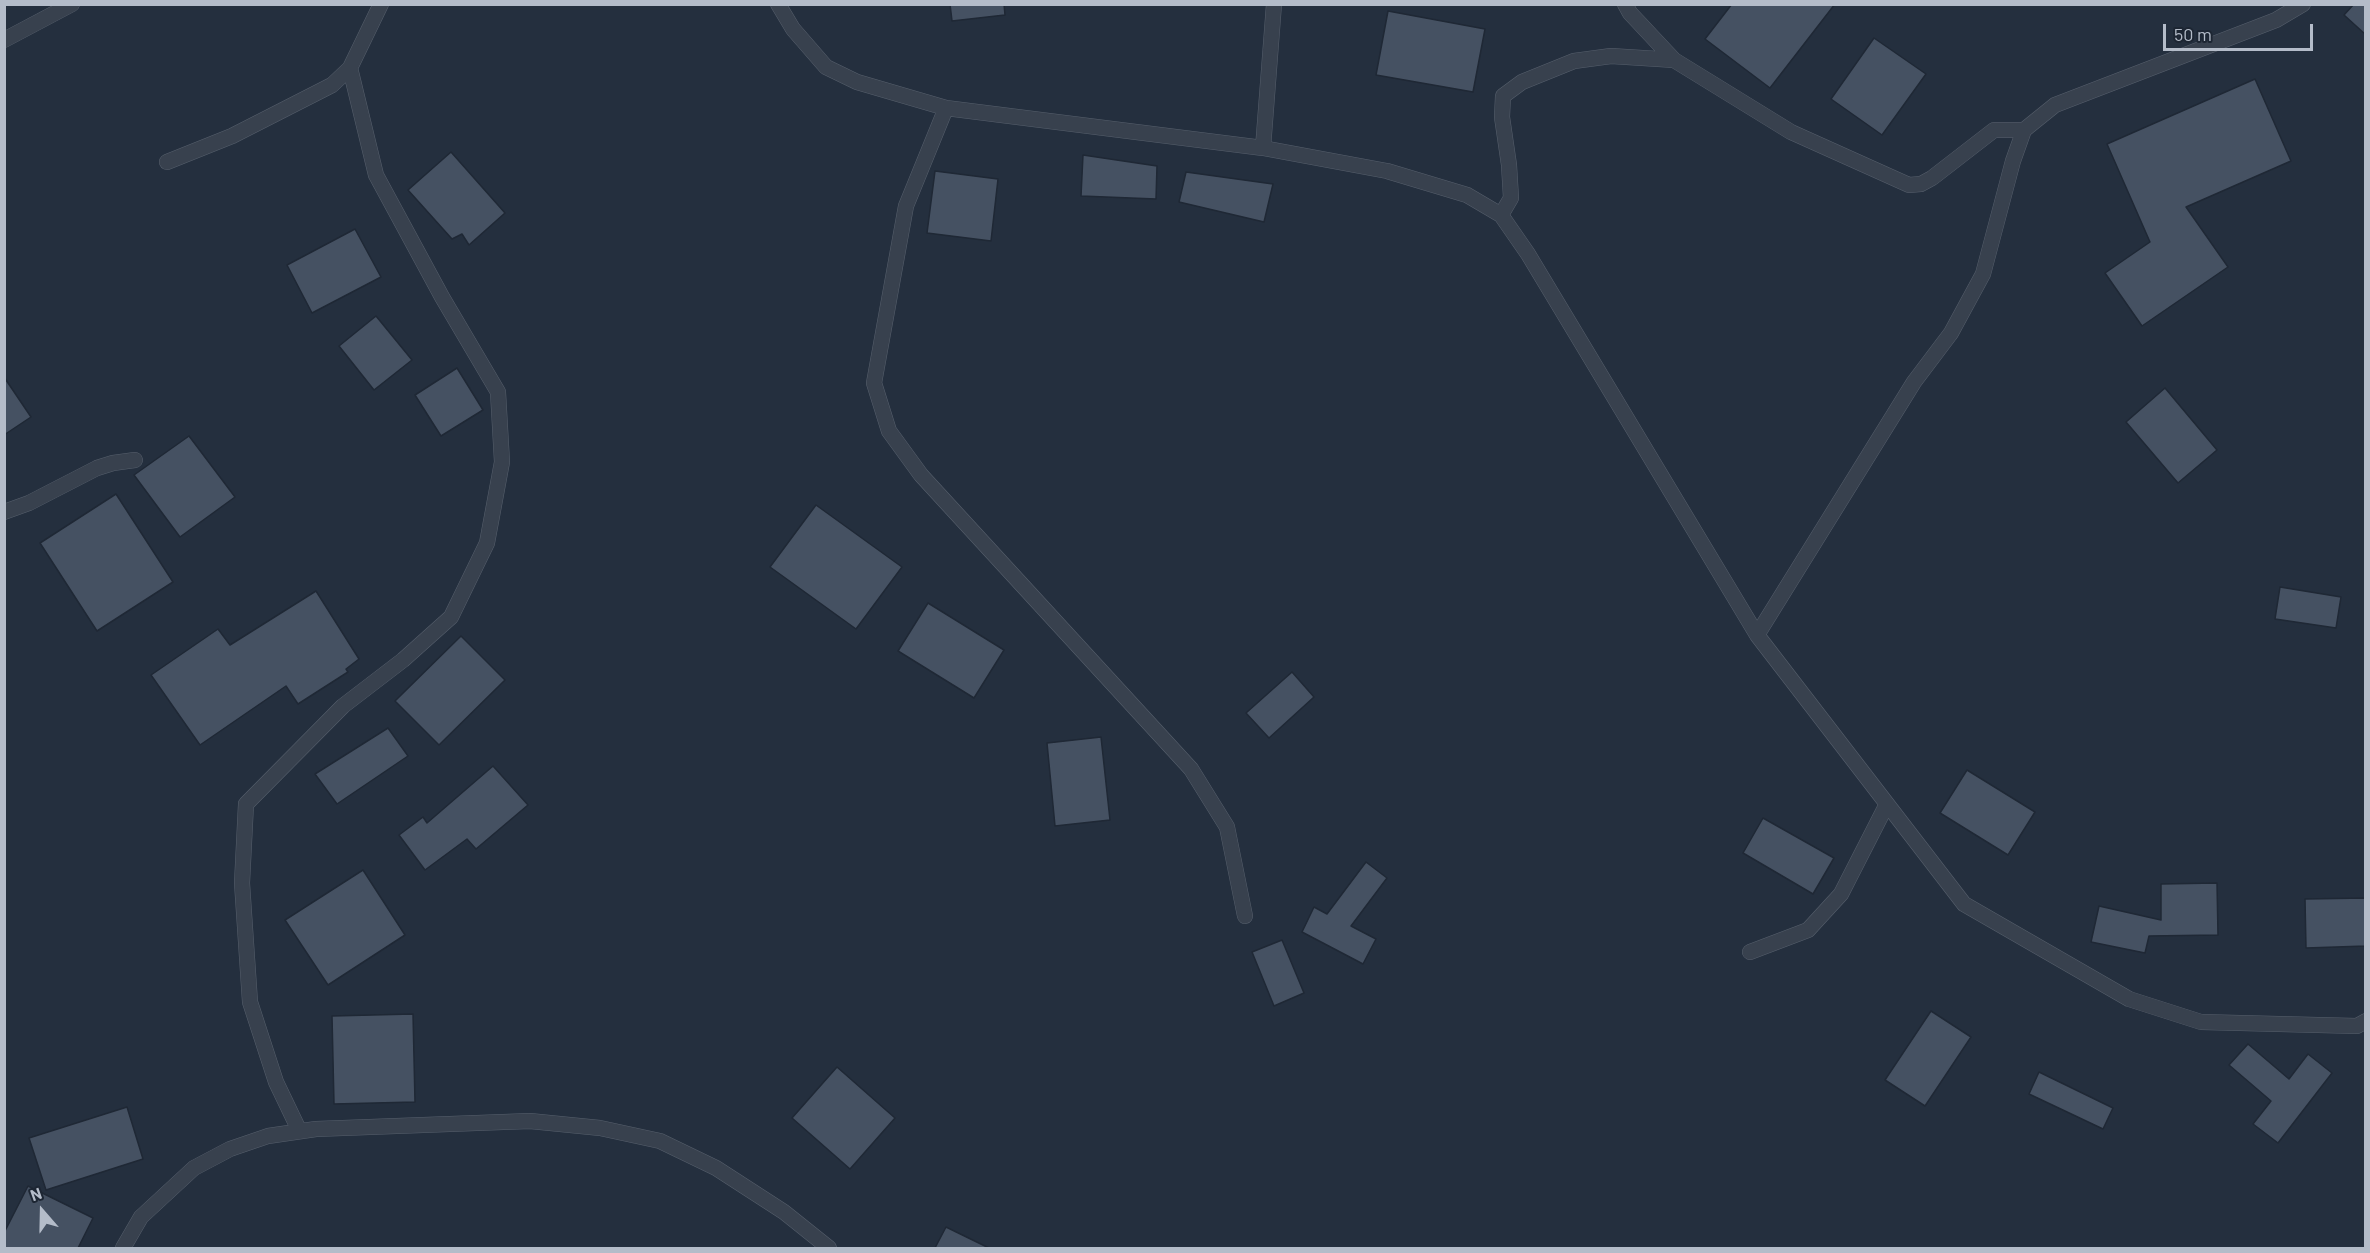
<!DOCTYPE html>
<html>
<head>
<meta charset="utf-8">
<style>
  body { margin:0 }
  #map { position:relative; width:2370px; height:1253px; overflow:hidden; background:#242f3e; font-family:Barlow,sans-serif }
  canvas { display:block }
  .frame { position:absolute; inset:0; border:6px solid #b4bcc9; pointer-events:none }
  .north { position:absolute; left:12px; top:1181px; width:60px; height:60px; -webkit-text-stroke:4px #1d2633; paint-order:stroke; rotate:340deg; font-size:16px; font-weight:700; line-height:24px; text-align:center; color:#b4bcc9 }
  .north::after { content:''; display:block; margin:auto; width:21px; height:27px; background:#b4bcc9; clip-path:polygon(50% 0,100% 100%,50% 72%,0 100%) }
  .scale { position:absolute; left:2163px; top:24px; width:150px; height:27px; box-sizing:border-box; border:3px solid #b4bcc9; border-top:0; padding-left:8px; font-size:18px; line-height:21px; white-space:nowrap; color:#b4bcc9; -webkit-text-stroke:4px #1d2633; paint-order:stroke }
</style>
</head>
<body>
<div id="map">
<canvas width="2370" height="1253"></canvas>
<div class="frame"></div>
<div class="north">N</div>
<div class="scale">50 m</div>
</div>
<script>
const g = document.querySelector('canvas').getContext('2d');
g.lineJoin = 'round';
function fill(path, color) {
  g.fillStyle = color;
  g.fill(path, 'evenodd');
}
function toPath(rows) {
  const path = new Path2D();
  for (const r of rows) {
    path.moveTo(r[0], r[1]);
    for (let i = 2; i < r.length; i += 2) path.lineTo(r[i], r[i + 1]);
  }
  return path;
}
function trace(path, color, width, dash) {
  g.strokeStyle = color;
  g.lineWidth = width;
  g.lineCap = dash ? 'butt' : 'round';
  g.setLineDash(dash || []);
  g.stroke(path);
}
const building = toPath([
  [950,4,1004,4,1005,15,952,21,950,4],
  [1732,4,1835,4,1770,88,1705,39,1732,4],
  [2354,4,2366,4,2366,35,2344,15,2354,4],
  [1388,11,1485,29,1473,92,1376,75,1388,11],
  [1874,38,1926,74,1882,135,1831,99,1874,38],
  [2255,79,2291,161,2186,207,2228,267,2142,326,2105,273,2150,242,2107,144,2255,79],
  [451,152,505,213,469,245,462,234,452,239,408,190,451,152],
  [1083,155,1157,166,1156,199,1081,196,1083,155],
  [935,171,998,179,991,241,927,233,935,171],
  [1186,172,1273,184,1264,222,1179,202,1186,172],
  [355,229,381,277,312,313,287,265,355,229],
  [376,316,412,360,374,390,339,346,376,316],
  [457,368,483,410,441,436,415,395,457,368],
  [4,377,31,417,4,435,4,377],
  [2165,388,2217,450,2178,483,2126,422,2165,388],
  [189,436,235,497,180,537,134,475,189,436],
  [116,494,173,582,97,631,40,543,116,494],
  [816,505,902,567,856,629,770,567,816,505],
  [2280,587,2341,597,2336,628,2275,619,2280,587],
  [316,591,359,659,346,669,348,672,298,704,286,686,200,745,151,675,218,629,230,645,316,591],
  [928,603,1004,650,974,698,898,651,928,603],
  [461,636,505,680,439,745,395,701,461,636],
  [1292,672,1314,697,1269,738,1246,713,1292,672],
  [388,728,408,756,337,804,315,774,388,728],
  [1101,737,1110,820,1055,826,1047,743,1101,737],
  [493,766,528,805,476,849,467,839,425,870,399,835,423,817,427,823,493,766],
  [1967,770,2035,812,2008,855,1940,813,1967,770],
  [1763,818,1834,858,1813,894,1743,853,1763,818],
  [1366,862,1387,878,1351,926,1376,939,1363,964,1302,932,1314,907,1327,914,1366,862],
  [363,870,405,935,328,985,285,920,363,870],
  [2217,883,2218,935,2149,936,2145,953,2091,942,2099,906,2161,920,2161,884,2217,883],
  [2366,898,2366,946,2306,948,2305,899,2366,898],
  [1282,940,1304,993,1274,1006,1252,952,1282,940],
  [1931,1011,1971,1037,1925,1106,1885,1080,1931,1011],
  [413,1014,415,1102,334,1104,332,1016,413,1014],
  [2248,1044,2289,1079,2308,1054,2332,1073,2278,1143,2253,1124,2271,1101,2229,1065,2248,1044],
  [837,1067,895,1118,850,1169,792,1118,837,1067],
  [2039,1072,2113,1108,2103,1129,2029,1094,2039,1072],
  [127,1107,143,1159,46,1190,29,1138,127,1107],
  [28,1186,93,1218,78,1248,4,1248,4,1233,28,1186],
  [946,1227,989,1248,935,1248,946,1227]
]);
fill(building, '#455162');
trace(building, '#1f2835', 1.5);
const minor = toPath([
  [778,4,793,29,826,67,857,82,946,108,1263,148,1387,171,1467,195,1501,215,1528,254,1757,635,1964,904,2129,999,2201,1022,2357,1026,2366,1021],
  [1625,4,1630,13,1674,60,1791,132,1909,185,1921,184,1932,178,1994,130,2024,130],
  [4,40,72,4],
  [946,108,906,206,874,383,889,431,921,475,1191,769,1227,827,1245,916],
  [1263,148,1274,4],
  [167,162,232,136,332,85,350,68,381,4],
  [1501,215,1511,198,1509,165,1502,117,1503,96,1522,82,1574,61,1611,56,1674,60],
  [4,512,29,503,97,468,113,463,135,460],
  [1757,635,1914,382,1951,333,1983,274,2013,161,2024,130,2055,105,2276,20,2303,4],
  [1750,952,1808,930,1841,894,1887,804],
  [299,1130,276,1082,250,1002,242,883,246,804,343,706,403,660,451,617,487,543,502,462,498,392,442,297,376,175,350,68],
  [123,1248,141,1217,194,1168,230,1149,268,1136,316,1129,530,1121,600,1128,660,1141,716,1168,784,1212,829,1248]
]);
trace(minor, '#565f6c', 16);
trace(minor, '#38414e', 15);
</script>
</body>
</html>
